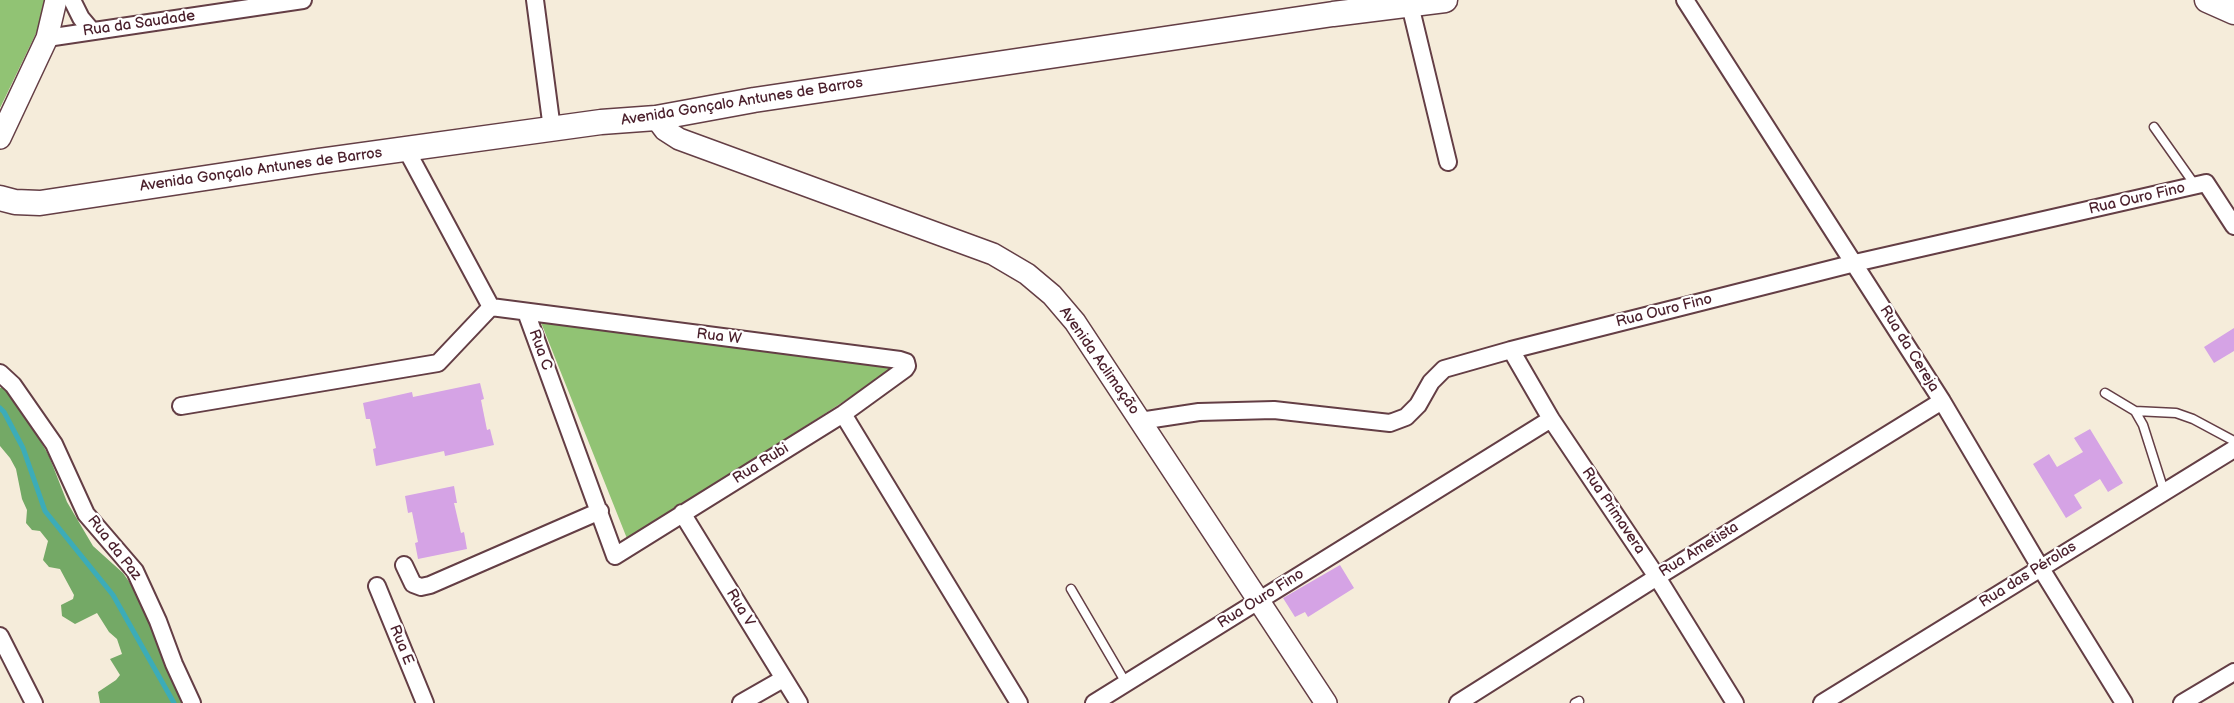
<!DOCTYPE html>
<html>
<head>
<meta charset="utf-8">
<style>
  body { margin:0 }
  canvas { display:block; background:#f5ecda }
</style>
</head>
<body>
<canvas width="2234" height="703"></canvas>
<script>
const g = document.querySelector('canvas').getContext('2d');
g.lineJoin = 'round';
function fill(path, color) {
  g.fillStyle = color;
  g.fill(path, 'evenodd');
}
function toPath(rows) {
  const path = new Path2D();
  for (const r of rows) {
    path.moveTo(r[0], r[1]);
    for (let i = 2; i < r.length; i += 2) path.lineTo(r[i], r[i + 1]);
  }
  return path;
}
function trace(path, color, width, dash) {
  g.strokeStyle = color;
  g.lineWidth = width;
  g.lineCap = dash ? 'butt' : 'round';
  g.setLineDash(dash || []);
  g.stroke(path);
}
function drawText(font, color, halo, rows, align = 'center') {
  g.font = font + ' "Balsamiq Sans",sans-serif';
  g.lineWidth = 4.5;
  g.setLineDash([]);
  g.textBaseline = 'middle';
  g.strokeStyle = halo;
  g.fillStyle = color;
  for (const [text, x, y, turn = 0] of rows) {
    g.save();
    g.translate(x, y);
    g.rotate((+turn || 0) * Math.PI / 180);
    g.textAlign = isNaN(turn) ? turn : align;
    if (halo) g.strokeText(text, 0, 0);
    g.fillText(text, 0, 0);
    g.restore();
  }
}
fill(toPath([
  [0,0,48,0,41,23,0,108],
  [540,320,900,365,628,541]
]), '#91c374');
fill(toPath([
  [2,387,12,391,49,456,67,502,93,546,123,573,146,606,185,703,100,703,98,692,116,680,120,675,110,659,122,654,117,639,109,632,97,613,75,624,62,616,61,605,73,599,74,595,60,569,49,567,43,560,48,541,40,531,32,530,26,523,27,510,22,499,16,469,10,458,0,446,0,388]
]), '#74a966');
trace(toPath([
  [0,408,4,412,23,448,45,511,113,595,174,703]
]), '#3cacb8', 5);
fill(toPath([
  [2234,328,2234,351,2214,363,2204,347],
  [480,383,484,399,481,400,487,430,490,429,494,445,445,456,444,451,376,466,373,449,376,448,370,419,366,419,363,403,412,392,413,397],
  [2090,429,2123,483,2108,492,2100,479,2074,495,2082,508,2066,518,2033,464,2049,454,2057,467,2083,452,2074,438],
  [454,486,457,503,454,503,461,533,464,532,467,549,418,559,415,543,418,542,412,512,408,513,405,496],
  [1340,565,1354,588,1308,617,1305,612,1295,617,1283,598]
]), '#d5a3e5');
const service = toPath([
  [2154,127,2195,185],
  [2105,393,2135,411,2143,425,2164,491],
  [2135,411,2176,413,2193,419,2234,441],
  [1071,589,1126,683],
  [1575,703,1579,701]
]);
const minor = toPath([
  [72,0,81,18,92,31],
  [535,0,552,129],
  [1685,0,1942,401,2040,567,2124,703],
  [1410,5,1448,162],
  [47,38,303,0],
  [406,149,491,307,900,360,906,362,907,366,905,369,843,414,615,556,526,312],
  [1511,350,1551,419,1657,577,1735,703],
  [0,373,13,385,54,444,86,514,135,571,158,621,174,664,192,703],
  [181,406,438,363,491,307],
  [843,414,1019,703],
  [1140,421,1199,412,1274,410,1390,423,1406,417,1418,405,1431,382,1444,369,1511,350,1855,263,2206,183,2234,226],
  [682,513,799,703],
  [404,565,413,584,421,587,430,585,600,511],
  [377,586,425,703],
  [0,636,34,703],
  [741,703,783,679],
  [1094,703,1551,419],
  [1458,703,1657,577,1942,401],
  [1822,703,2234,449],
  [2182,703,2234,672]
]);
const tertiary = toPath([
  [656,118,665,130,679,139,993,254,1027,274,1052,295,1075,322,1326,703],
  [0,138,47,38,56,0]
]);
const secondary = toPath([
  [2207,0,2234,12],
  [0,198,15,202,40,203,318,161,601,122,656,118,754,100,1333,14,1445,0]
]);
trace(service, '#643e45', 11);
trace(minor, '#643e45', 20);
trace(tertiary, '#643e45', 24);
trace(secondary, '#643e45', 27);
trace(service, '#fff', 8);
trace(minor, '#fff', 16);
trace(tertiary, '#fff', 21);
trace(secondary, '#fff', 24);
drawText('15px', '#4a1f2b', '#fff', [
  ["Rua da Saudade",139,24,-8],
  ["Avenida Gonçalo Antunes de Barros",742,102,-9],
  ["Avenida Gonçalo Antunes de Barros",261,170,-8],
  ["Rua Ouro Fino",2137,199,-13],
  ["Rua Ouro Fino",1664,311,-14],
  ["Rua W",719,337,7],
  ["Rua da Cereja",1909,349,58],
  ["Rua C",540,350,70],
  ["Avenida Aclimação",1099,361,55],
  ["Rua Rubi",761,464,-32],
  ["Rua Primavera",1613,511,56],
  ["Rua da Paz",114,548,52],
  ["Rua Ametista",1699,550,-32],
  ["Rua das Pérolas",2028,575,-32],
  ["Rua Ouro Fino",1261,599,-32],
  ["Rua V",740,608,59],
  ["Rua E",401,645,68]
]);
</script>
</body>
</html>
